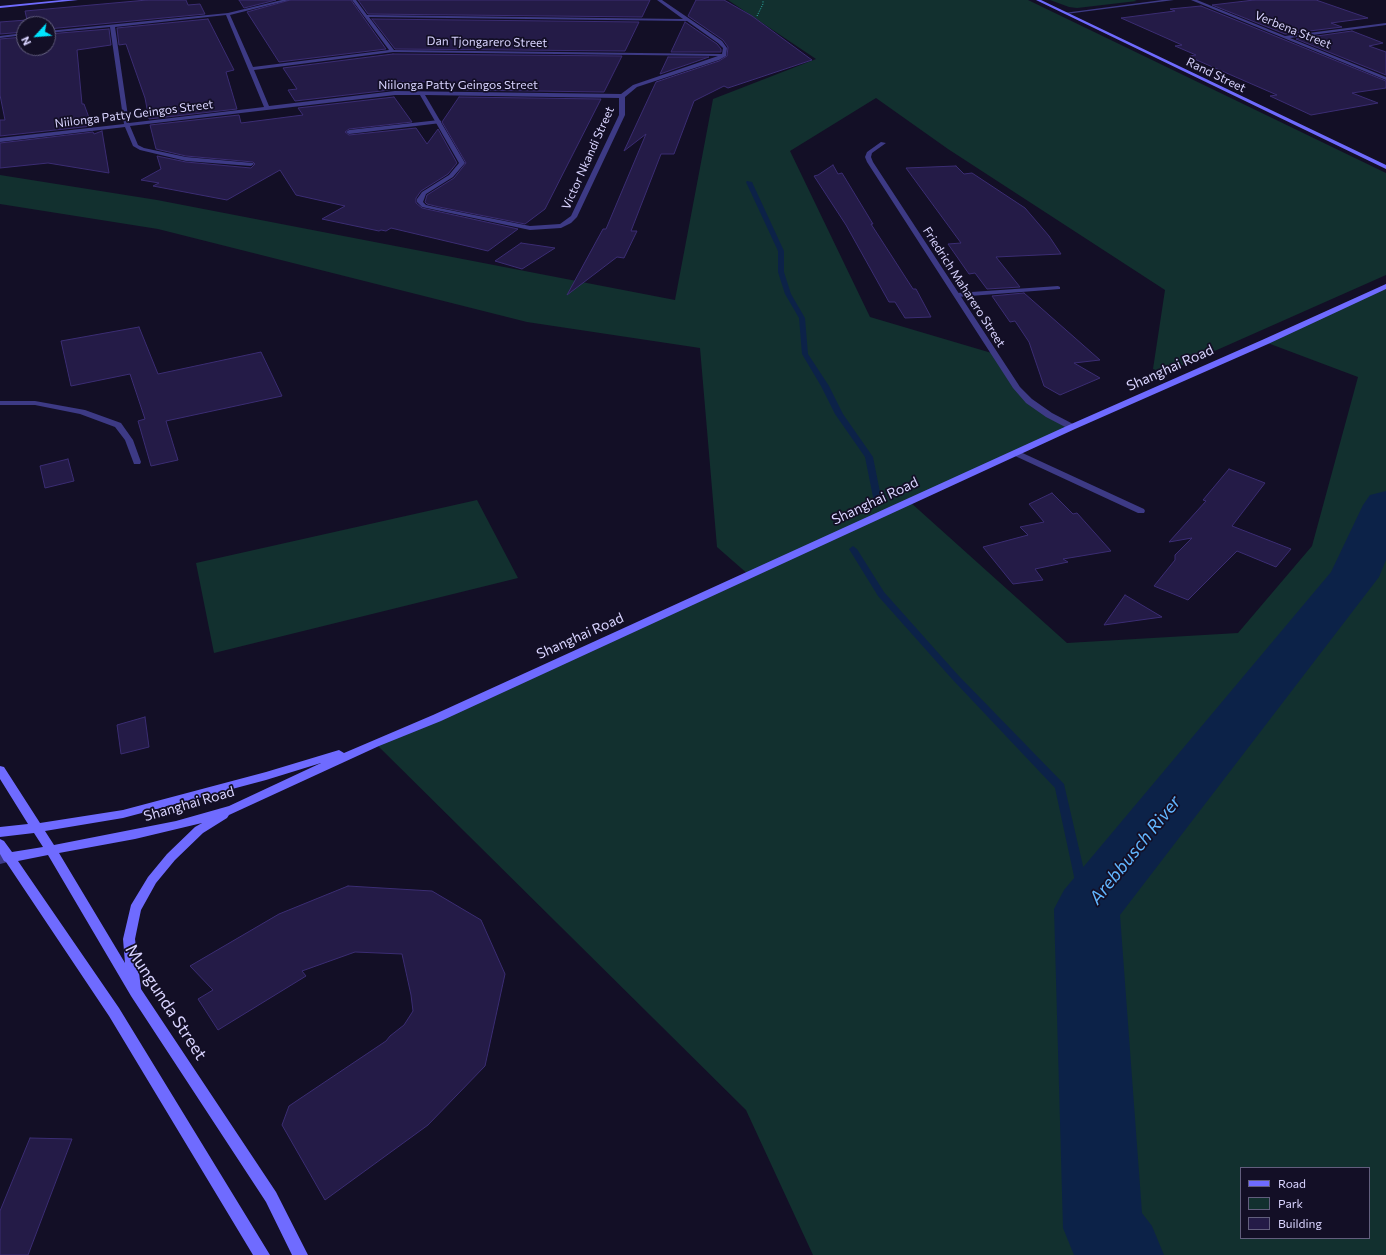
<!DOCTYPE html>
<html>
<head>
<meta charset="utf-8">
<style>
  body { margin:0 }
  #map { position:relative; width:1386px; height:1255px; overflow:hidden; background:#130f26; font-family:Commissioner,sans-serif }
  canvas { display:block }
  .legend { position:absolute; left:1240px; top:1167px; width:130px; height:72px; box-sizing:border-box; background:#130f26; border:1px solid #625e7d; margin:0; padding:5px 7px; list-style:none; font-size:12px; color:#d9d4ff }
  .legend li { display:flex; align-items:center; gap:8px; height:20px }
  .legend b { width:20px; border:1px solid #625e7d }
  .north { position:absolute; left:16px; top:16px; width:40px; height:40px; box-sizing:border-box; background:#130f26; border:1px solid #625e7d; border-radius:50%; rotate:244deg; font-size:11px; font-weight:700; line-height:16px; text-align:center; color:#d9d4ff }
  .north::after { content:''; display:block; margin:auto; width:14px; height:18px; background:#00e5ff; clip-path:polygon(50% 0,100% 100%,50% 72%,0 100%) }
</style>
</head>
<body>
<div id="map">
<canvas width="1386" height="1255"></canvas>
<ul class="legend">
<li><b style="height:5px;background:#6f6bff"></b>Road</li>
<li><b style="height:11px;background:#12302f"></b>Park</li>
<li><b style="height:11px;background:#241b47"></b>Building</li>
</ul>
<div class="north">N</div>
</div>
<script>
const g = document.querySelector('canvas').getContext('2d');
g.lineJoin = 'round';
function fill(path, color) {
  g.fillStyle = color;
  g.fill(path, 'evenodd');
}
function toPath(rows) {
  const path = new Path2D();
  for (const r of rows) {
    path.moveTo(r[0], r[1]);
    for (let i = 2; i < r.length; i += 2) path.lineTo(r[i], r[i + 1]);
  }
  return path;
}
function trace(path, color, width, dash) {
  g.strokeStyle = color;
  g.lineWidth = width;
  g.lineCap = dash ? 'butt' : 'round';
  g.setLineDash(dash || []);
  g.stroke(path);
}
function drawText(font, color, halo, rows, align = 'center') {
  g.font = font + ' Commissioner,sans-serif';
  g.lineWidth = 3.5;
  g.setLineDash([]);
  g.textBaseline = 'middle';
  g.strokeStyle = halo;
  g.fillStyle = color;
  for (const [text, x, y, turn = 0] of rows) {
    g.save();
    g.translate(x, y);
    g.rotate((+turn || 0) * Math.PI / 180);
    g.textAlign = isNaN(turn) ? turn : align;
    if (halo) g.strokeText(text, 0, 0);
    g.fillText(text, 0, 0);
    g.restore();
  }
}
fill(toPath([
  [728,0,1028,0,1386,173,1386,275,1165,373,1153,369,1165,290,948,149,876,98,790,151,870,317,995,354,1029,401,1072,427,910,502,1067,643,1238,633,1312,546,1358,377,1265,342,1386,287,1386,505,1354,577,1087,910,1103,1227,1123,1255,813,1255,746,1110,375,743,749,575,717,547,700,348,527,322,158,229,0,204,0,175,157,200,675,300,713,99,816,59],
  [1050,0,1134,0,1137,1,1077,8,1069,7],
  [477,500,518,578,214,653,196,563],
  [1386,512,1386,1255,1132,1255,1119,1237,1110,1212,1091,911,1356,578],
  [1241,1168,1369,1168,1369,1238,1241,1238]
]), '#12302f');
fill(toPath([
  [747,181,752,182,784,251,784,272,791,294,805,318,808,354,829,386,843,414,873,457,881,497,880,499,874,499,873,497,865,457,835,414,821,386,802,354,799,318,785,294,778,272,778,251,746,182,747,181],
  [853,546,857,549,884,592,958,675,1064,784,1093,909,1091,912,1087,914,1083,912,1081,909,1055,788,952,679,878,596,849,549,853,546]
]), '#0c2248');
fill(toPath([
  [1386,491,1386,560,1379,577,1120,915,1142,1213,1152,1226,1164,1255,1074,1255,1063,1228,1054,909,1064,890,1331,572,1363,505,1370,495,1386,491]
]), '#0c2248');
const building = toPath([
  [147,0,186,0,188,5,200,4,205,14,48,29,48,24,24,24,24,32,0,34,0,22,27,20,25,11,147,0],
  [239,0,276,0,244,8,239,0],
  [290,0,351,0,386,49,279,62,247,12,290,0],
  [358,0,650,0,642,17,368,14,358,0],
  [696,0,724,0,752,16,812,60,728,88,724,86,694,101,674,154,661,154,631,231,637,231,624,258,617,257,567,295,603,229,606,229,646,134,624,151,656,82,719,61,727,56,728,47,723,40,688,16,696,0],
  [1254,0,1316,0,1368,18,1331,23,1342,27,1285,34,1212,5,1254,0],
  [1201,6,1386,81,1386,88,1352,93,1378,103,1311,115,1270,96,1277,95,1192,58,1194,58,1190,56,1196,55,1175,46,1182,45,1121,18,1175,11,1170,9,1201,6],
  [208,19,234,70,226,72,237,109,149,119,145,98,126,44,119,45,117,28,208,19],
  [372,19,639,22,625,51,395,49,372,19],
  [685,22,717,44,721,49,721,52,671,52,685,22],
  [109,29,111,45,77,50,82,104,84,104,92,126,0,136,0,120,5,120,0,95,0,39,24,37,24,48,48,48,48,34,109,29],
  [1352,31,1383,43,1369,46,1386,52,1386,75,1296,39,1352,31],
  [393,54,622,56,604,92,463,90,468,83,384,81,390,90,295,101,288,90,297,89,283,68,393,54],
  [668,57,709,57,660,74,668,57],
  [394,97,412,122,349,129,345,132,349,135,416,128,427,144,438,129,457,163,448,174,421,191,416,198,416,203,422,208,518,229,488,251,391,228,386,231,381,230,379,231,322,219,345,206,296,195,280,170,227,200,153,186,159,183,141,180,161,169,157,156,186,162,251,168,255,164,253,162,186,156,156,149,150,125,239,115,241,123,303,115,298,108,394,97],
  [459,97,601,99,545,209,525,224,439,207,427,204,425,202,427,195,454,178,466,163,442,122,459,97],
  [102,131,109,173,48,163,0,168,0,143,93,132,94,134,102,131],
  [833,165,838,174,842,173,873,224,871,224,913,289,916,289,931,317,905,318,895,302,889,302,846,225,814,176,818,175,833,165],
  [956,166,964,174,972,173,1025,208,1049,236,1061,254,996,257,1020,287,987,289,975,273,969,274,948,244,961,243,906,168,956,166],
  [521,243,555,248,522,269,495,261,521,243],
  [1024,293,1100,360,1074,363,1100,378,1060,395,1044,386,1029,342,1015,321,1010,322,992,296,1024,293],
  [139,327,158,374,261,352,282,396,166,421,178,460,151,466,138,421,145,419,130,374,71,386,61,341,139,327],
  [68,459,74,481,45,488,40,466,68,459],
  [1229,469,1265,483,1232,526,1291,549,1276,567,1237,551,1188,600,1154,586,1175,560,1175,555,1192,538,1169,542,1206,501,1203,500,1229,469],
  [1052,493,1073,514,1077,513,1111,551,1063,559,1068,562,1035,569,1043,580,1013,584,983,547,1028,535,1020,527,1044,522,1029,504,1052,493],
  [1125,595,1162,617,1104,625,1125,595],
  [145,717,149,747,121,754,117,725,145,717],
  [348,886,432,891,481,920,505,974,485,1066,428,1125,325,1200,282,1125,289,1106,386,1041,390,1036,404,1025,413,1011,411,995,402,954,355,952,302,971,306,976,218,1030,198,999,213,990,190,966,279,914,348,886],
  [30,1138,72,1139,28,1255,0,1255,0,1211,30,1138]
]);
fill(building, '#241b47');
trace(building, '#3b2d73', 1);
trace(toPath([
  [757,16,763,4,763,0]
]), '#2fb8b0', 1, [1, 1.5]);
fill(toPath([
  [439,120,441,121,441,123,349,134,346,132,349,130,439,120],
  [1058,286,1060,287,1060,289,957,297,954,295,957,293,1058,286],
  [0,401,35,401,85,410,121,423,133,440,141,462,140,464,134,464,125,440,115,427,80,414,35,405,0,405,0,401],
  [1016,450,1144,509,1145,511,1144,513,1138,513,1013,455,1012,453,1013,451,1016,450]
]), '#3d3a85');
fill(toPath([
  [282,0,289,0,230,15,253,67,389,50,352,0,356,0,367,15,683,19,657,0,662,0,722,41,727,48,726,56,719,60,637,87,625,97,625,115,577,217,571,223,561,228,530,230,422,207,417,202,417,199,422,192,449,175,459,163,420,95,395,95,130,126,138,145,144,148,186,157,253,163,254,164,251,166,186,161,140,150,133,146,125,127,0,142,0,138,124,124,110,27,48,33,48,31,228,13,282,0],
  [226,15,264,107,129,123,115,27,226,15],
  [369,17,687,21,718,43,723,48,722,54,394,50,369,17],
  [393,52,718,56,633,85,621,94,395,91,269,106,254,70,393,52],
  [425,95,619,98,619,115,571,216,560,224,530,226,439,208,426,205,423,202,426,194,453,177,465,163,425,95],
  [1162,0,1174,0,1066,14,1064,13,1162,0],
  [1191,0,1197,0,1285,36,1386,23,1386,25,1290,38,1386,77,1386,80,1191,0],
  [24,33,24,35,0,38,0,36,24,33],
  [881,142,886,143,872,153,871,157,873,162,1020,387,1032,399,1052,413,1075,425,1075,429,1069,429,1046,417,1026,403,1013,388,867,162,865,157,867,152,881,142],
  [8,853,12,855,14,858,12,861,0,864,0,854,8,853]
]), '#3d3a85');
fill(toPath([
  [62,0,78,0,0,8,0,6,62,0],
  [1036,0,1041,0,1386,165,1386,169,1036,0],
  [1386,284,1386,289,1268,344,1075,429,441,721,379,746,229,815,227,818,203,833,175,860,156,883,141,910,135,939,141,989,276,1192,308,1255,292,1255,266,1202,131,996,48,855,18,861,119,1008,270,1255,253,1255,109,1016,6,862,4,861,0,854,0,839,4,841,12,852,43,847,34,833,0,837,0,827,28,824,0,779,0,766,4,767,40,823,123,810,266,772,339,750,344,753,433,715,1069,425,1262,340,1386,284],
  [321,763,229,806,176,821,54,845,45,831,123,818,266,780,321,763],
  [202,823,195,827,167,854,148,877,131,905,123,939,125,963,59,853,135,839,202,823]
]), '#6f6bff');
drawText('12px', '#d9d4ff', '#130f26', [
  ["Verbena Street",1293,30,22],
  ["Dan Tjongarero Street",487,42,1],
  ["Rand Street",1216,75,26],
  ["Niilonga Patty Geingos Street",458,85],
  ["Niilonga Patty Geingos Street",134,114,-7],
  ["Victor Nkandi Street",588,158,-66],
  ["Friedrich Maharero Street",964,287,57]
]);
drawText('14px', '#d9d4ff', '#130f26', [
  ["Shanghai Road",1170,368,-24],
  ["Shanghai Road",875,501,-25],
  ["Shanghai Road",580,636,-24],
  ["Shanghai Road",189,804,-16]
]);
drawText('17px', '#d9d4ff', '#130f26', [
  ["Mungunda Street",166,1002,57]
]);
drawText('italic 18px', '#62b6ff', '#130f26', [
  ["Arebbusch River",1135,850,-51]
]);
</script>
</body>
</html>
